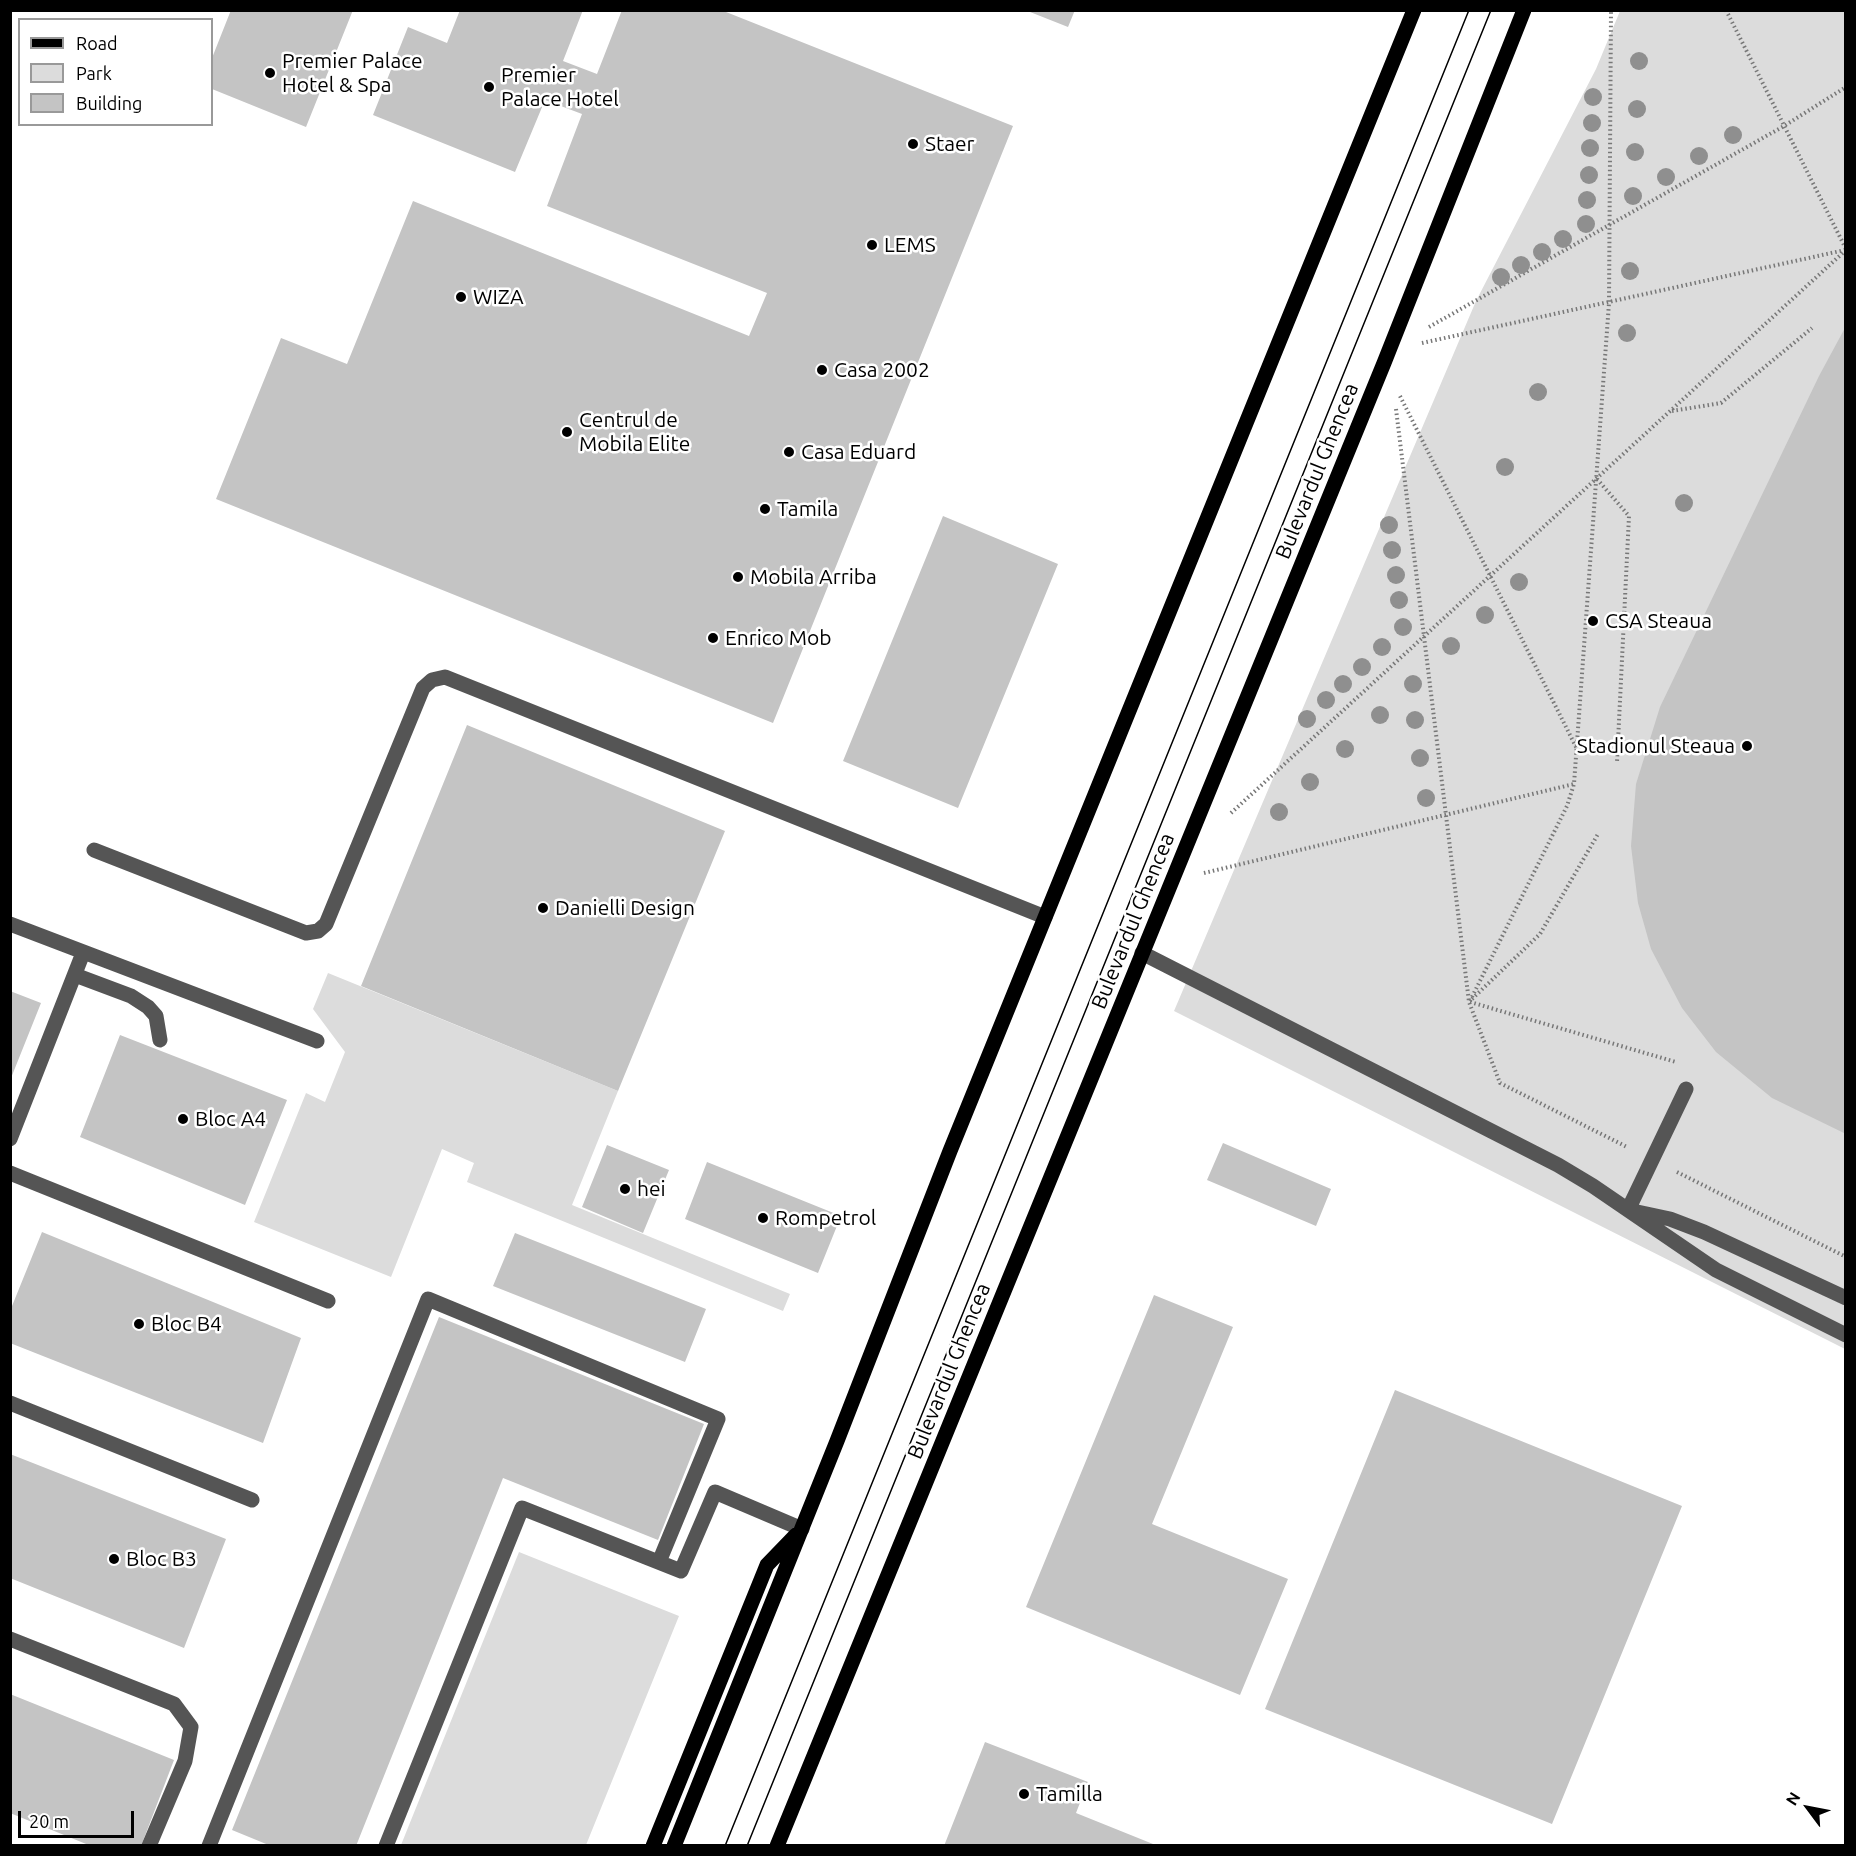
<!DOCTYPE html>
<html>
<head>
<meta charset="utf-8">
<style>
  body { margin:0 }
  #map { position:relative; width:1856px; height:1856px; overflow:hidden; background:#fff; font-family:Ubuntu,sans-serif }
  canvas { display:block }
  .frame { position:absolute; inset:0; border:12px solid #000; pointer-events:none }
  .legend { position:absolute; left:18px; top:18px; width:195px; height:108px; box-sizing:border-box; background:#fff; border:2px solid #999; margin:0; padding:8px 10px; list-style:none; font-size:18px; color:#000 }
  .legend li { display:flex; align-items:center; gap:12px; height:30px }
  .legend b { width:30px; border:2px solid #999 }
  .north { position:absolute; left:1778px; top:1778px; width:60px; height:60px; -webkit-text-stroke:4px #fff; paint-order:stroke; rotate:302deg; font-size:16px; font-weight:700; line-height:24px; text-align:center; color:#000 }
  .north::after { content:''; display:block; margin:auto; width:21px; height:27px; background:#000; clip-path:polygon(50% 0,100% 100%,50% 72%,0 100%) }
  .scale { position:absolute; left:18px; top:1811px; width:116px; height:27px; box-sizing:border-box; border:3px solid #000; border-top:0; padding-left:8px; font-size:18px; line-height:21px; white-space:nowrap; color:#000; -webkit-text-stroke:4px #fff; paint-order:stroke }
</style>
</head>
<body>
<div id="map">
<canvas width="1856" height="1856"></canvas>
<div class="frame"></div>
<ul class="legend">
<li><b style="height:8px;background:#000"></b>Road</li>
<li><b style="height:16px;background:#dcdcdc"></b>Park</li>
<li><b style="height:16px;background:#c4c4c4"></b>Building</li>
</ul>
<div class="north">N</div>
<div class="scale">20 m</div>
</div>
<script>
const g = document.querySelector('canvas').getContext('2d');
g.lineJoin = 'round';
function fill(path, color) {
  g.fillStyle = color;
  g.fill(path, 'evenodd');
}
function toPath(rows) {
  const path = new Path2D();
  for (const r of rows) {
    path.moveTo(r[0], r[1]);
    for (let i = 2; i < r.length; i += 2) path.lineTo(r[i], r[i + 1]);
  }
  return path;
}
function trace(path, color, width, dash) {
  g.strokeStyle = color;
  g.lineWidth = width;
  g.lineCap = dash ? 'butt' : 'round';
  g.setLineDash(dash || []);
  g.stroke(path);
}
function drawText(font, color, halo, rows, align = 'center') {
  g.font = font + ' Ubuntu,sans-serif';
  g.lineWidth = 5;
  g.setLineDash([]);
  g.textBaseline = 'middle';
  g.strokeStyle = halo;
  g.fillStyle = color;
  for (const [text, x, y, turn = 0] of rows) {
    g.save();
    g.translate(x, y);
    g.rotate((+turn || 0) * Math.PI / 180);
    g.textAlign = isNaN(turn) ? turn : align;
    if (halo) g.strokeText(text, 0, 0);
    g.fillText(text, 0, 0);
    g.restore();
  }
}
fill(toPath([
  [1620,11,1845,11,1845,1349,1174,1011,1476,301,1596,69],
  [328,973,618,1091,572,1205,790,1294,783,1311,467,1182,474,1163,442,1149,391,1277,254,1222,306,1093,325,1102,345,1052,313,1009],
  [519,1552,679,1616,586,1845,401,1845]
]), '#dcdcdc');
fill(toPath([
  [231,10,353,10,306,127,212,89,212,58],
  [460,10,583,10,563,61,597,74,622,10,721,10,1013,126,773,723,216,499,281,338,347,364,413,201,749,336,767,293,547,206,582,114,545,100,515,172,373,115,408,27,447,43],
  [1025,10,1075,10,1068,27],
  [1846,326,1846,1134,1772,1098,1716,1052,1682,1008,1651,949,1638,903,1631,846,1636,784,1660,707,1819,376],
  [943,516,1058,564,958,808,843,761],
  [467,725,725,831,618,1091,361,986],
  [10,991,41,1003,11,1078,10,1078],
  [120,1035,287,1100,245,1205,80,1137],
  [1223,1143,1331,1189,1316,1226,1207,1180],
  [607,1145,669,1170,643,1233,582,1207],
  [707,1162,841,1216,818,1273,685,1219],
  [42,1232,301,1338,263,1443,10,1343,10,1311],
  [515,1233,706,1309,685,1362,493,1286],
  [1154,1295,1233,1327,1152,1524,1288,1579,1240,1695,1026,1607],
  [439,1317,704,1424,658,1540,503,1478,356,1846,271,1846,232,1830],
  [1395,1390,1682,1506,1552,1824,1265,1709],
  [10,1454,226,1539,184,1648,10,1578],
  [10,1694,174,1760,141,1846,91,1846,10,1813],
  [985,1742,1088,1782,1076,1813,1158,1846,944,1846]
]), '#c4c4c4');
trace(toPath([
  [1726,10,1846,249],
  [1429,327,1784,126,1846,87],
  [1422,343,1845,250],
  [1400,396,1577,749],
  [1396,409,1469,1002,1500,1083,1627,1147],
  [1672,411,1721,403,1812,328],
  [1597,479,1629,516,1617,762],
  [1231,813,1846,250],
  [1204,873,1574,784],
  [1472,999,1540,934,1598,834],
  [1470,1001,1567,806,1574,784,1609,303,1611,10],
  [1470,1002,1676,1062],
  [1677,1172,1846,1257]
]), '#777', 4, [1.5, 3]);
trace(toPath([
  [94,850,306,933,318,931,326,924,423,688,432,680,445,677,1045,917],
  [10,924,317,1041],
  [1142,953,1558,1165,1593,1186,1716,1270,1846,1335],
  [75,975,131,996,148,1007,156,1016,160,1040],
  [1686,1089,1628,1210,1670,1219,1704,1232,1846,1298],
  [10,1139,83,953],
  [10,1173,328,1301],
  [10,1403,252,1500],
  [10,1639,174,1704,191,1727,185,1761,149,1846],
  [209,1846,428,1299,718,1419,659,1562],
  [386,1846,522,1508,681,1571,715,1492,802,1529]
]), '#555', 15);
trace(toPath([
  [653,1846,767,1565,796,1535],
  [674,1846,837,1441,950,1151,1414,10],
  [777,1846,1384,363,1524,10]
]), '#000', 15);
trace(toPath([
  [725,1846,1469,10],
  [747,1846,1491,10]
]), '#000', 1.5);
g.fillStyle = '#8f8f8f';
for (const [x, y] of [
  [1639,61],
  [1593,97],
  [1637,109],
  [1592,123],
  [1733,135],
  [1590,148],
  [1635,152],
  [1699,156],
  [1589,175],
  [1666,177],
  [1633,196],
  [1587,200],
  [1586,224],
  [1563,239],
  [1542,252],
  [1521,265],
  [1630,271],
  [1501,277],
  [1627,333],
  [1538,392],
  [1505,467],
  [1684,503],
  [1389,525],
  [1392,550],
  [1396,575],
  [1519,582],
  [1399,600],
  [1485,615],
  [1403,627],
  [1451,646],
  [1382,647],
  [1362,667],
  [1343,684],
  [1413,684],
  [1326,700],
  [1380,715],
  [1307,719],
  [1415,720],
  [1345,749],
  [1420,758],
  [1310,782],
  [1426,798],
  [1279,812]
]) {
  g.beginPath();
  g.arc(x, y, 9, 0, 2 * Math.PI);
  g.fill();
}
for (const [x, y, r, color] of [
  [270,73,6,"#000"],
  [489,87,6,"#000"],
  [913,144,6,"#000"],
  [872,245,6,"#000"],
  [461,297,6,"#000"],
  [822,370,6,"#000"],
  [567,432,6,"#000"],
  [789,452,6,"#000"],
  [765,509,6,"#000"],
  [738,577,6,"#000"],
  [1593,621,6,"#000"],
  [713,638,6,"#000"],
  [1747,746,6,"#000"],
  [543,908,6,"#000"],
  [183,1119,6,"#000"],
  [625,1189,6,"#000"],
  [763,1218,6,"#000"],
  [139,1324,6,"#000"],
  [114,1559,6,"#000"],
  [1024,1794,6,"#000"]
]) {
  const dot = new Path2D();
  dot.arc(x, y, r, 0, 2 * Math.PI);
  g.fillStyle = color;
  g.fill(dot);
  trace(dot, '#fff', 2);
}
drawText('21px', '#000', '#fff', [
  ["Premier Palace",282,61],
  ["Hotel & Spa",282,85],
  ["Premier",501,75],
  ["Palace Hotel",501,99],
  ["Staer",925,144],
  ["LEMS",884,245],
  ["WIZA",473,297],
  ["Casa 2002",834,370],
  ["Centrul de",579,420],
  ["Mobila Elite",579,444],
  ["Casa Eduard",801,452],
  ["Tamila",777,509],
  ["Mobila Arriba",750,577],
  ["CSA Steaua",1605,621],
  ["Enrico Mob",725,638],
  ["Stadionul Steaua",1735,746,"right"],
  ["Danielli Design",555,908],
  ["Bloc A4",195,1119],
  ["hei",637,1189],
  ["Rompetrol",775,1218],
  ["Bloc B4",151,1324],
  ["Bloc B3",126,1559],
  ["Tamilla",1036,1794]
], 'left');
drawText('21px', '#000', '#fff', [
  ["Bulevardul Ghencea",1317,471,-68],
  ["Bulevardul Ghencea",1133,921,-68],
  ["Bulevardul Ghencea",949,1371,-68]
]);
</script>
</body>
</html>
